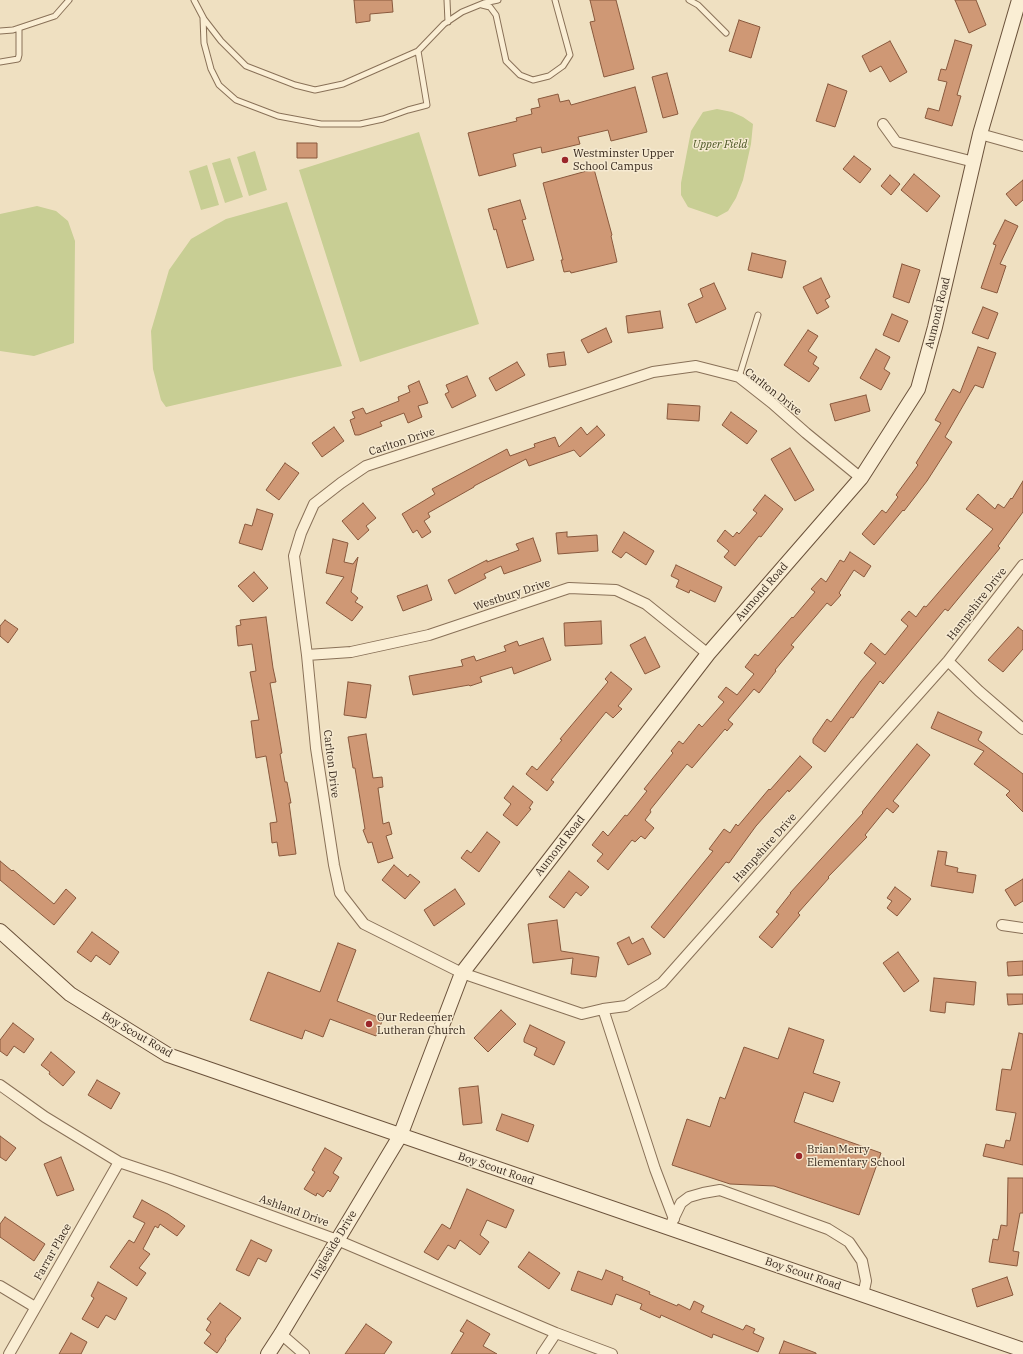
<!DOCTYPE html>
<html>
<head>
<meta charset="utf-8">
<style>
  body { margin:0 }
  canvas { display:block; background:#efe0c1 }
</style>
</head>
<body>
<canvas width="1023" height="1354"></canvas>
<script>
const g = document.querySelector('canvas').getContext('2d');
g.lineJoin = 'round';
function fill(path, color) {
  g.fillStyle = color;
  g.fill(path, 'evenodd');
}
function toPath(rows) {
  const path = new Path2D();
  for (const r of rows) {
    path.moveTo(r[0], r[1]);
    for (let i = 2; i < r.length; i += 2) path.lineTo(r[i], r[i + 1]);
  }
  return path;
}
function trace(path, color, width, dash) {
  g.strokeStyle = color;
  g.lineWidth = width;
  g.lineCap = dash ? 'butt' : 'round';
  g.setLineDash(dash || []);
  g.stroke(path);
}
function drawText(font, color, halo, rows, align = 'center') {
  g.font = font + ' "IBM Plex Serif",serif';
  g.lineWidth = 3;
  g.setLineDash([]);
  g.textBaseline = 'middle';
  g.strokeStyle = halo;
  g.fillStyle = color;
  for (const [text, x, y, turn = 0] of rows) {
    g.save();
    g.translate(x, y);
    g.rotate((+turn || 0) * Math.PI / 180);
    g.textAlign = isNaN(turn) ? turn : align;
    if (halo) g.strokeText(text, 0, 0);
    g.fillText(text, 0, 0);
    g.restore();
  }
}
fill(toPath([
  [717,109,732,112,743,117,753,124,751,144,743,180,736,198,728,211,717,217,688,207,681,195,681,183,691,131,703,112],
  [419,132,479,324,360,362,299,170],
  [255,151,267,190,249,196,237,157],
  [230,158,243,197,225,203,212,163],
  [207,165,219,205,201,210,189,171],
  [287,202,342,366,166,407,161,400,153,369,151,331,169,270,191,239,226,219],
  [37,206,56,211,68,221,75,241,74,343,34,356,0,351,0,214]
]), '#c8ce94');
const building = toPath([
  [354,0,392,0,393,12,370,14,370,21,356,23,354,0],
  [590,0,616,0,634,69,604,77,590,22,595,21,590,0],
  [955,0,976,0,986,25,969,33,955,0],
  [739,20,760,27,751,58,729,51,739,20],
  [955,40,972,45,957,95,961,96,952,126,925,118,928,108,939,111,947,82,938,80,941,69,946,70,955,40],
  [890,41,907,72,890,82,881,66,870,72,862,56,890,41],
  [667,73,678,114,663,118,652,77,667,73],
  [828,84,847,91,835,127,816,121,828,84],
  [635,87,647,132,611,141,608,130,578,137,580,144,542,153,541,147,513,154,516,166,479,176,468,133,517,121,516,118,532,114,531,109,540,107,538,99,558,94,560,102,569,100,571,105,635,87],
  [297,143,317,143,317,158,297,158,297,143],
  [854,156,871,169,860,183,843,169,854,156],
  [594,169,612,235,611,236,617,262,571,273,570,271,564,272,561,260,563,260,543,183,594,169],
  [914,174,940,196,927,212,901,190,914,174],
  [890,175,900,184,891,195,881,186,890,175],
  [1023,180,1023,200,1016,206,1006,194,1023,180],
  [520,200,526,219,522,220,534,260,507,268,496,229,494,230,488,209,520,200],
  [1005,220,1018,226,1000,264,1006,266,997,293,981,288,996,245,993,244,1005,220],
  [752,253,786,261,782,278,748,270,752,253],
  [902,264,920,270,909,303,893,297,902,264],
  [821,278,830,297,825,300,829,307,817,314,803,287,821,278],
  [714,283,726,309,696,323,688,304,703,297,700,289,714,283],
  [983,307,998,313,988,339,972,333,983,307],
  [660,311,663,328,628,333,626,316,660,311],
  [892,314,908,321,899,342,883,335,892,314],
  [606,328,612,342,588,353,581,340,606,328],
  [808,330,818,336,808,351,817,357,813,364,819,368,809,382,784,365,808,330],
  [978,347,996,353,983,388,975,385,945,437,952,442,927,481,904,511,903,510,874,545,862,534,882,510,886,513,898,497,896,495,918,465,916,463,941,423,935,420,953,389,960,393,978,347],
  [876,349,890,357,884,369,890,373,881,390,860,378,876,349],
  [564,352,566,365,549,367,547,354,564,352],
  [517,362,525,375,496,391,489,378,517,362],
  [467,376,476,396,452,408,445,394,449,392,446,385,467,376],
  [419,381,428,403,418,406,422,417,408,423,404,413,380,422,382,426,359,435,355,435,350,420,355,418,352,412,363,408,366,414,399,401,398,397,410,392,408,386,419,381],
  [866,395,870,411,835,421,830,404,866,395],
  [668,404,700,406,699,421,667,419,668,404],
  [731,412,757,431,747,444,722,425,731,412],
  [597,426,605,435,580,457,574,450,529,466,526,459,474,486,474,487,428,513,430,517,424,521,431,532,422,538,417,530,413,533,402,514,435,494,432,489,507,449,510,456,535,447,534,444,555,437,559,447,581,427,587,435,597,426],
  [334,427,344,441,322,457,312,443,334,427],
  [790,448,814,490,795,501,771,459,790,448],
  [285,463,299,473,279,500,266,490,285,463],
  [1023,481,1023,512,998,546,1000,548,948,611,945,609,883,684,880,681,853,718,851,717,825,752,813,743,813,739,827,719,831,722,861,681,876,663,864,653,871,643,885,655,908,626,901,620,909,611,916,617,924,606,926,607,993,529,966,509,978,494,995,509,998,504,1004,508,1011,498,1012,499,1023,481],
  [765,495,783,509,761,537,759,536,735,566,724,557,729,551,717,541,725,530,733,537,737,532,739,534,757,513,753,510,765,495],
  [363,503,376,518,366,526,369,530,358,540,342,521,363,503],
  [257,509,273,514,262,550,239,543,245,524,252,526,257,509],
  [567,532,567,537,597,535,598,551,558,554,556,533,567,532],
  [624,532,654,551,646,565,626,552,621,558,612,552,624,532],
  [533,538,541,561,504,574,501,566,484,574,486,578,455,594,448,580,487,560,487,562,519,550,516,544,533,538],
  [333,539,348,543,344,562,353,564,358,557,351,592,358,598,355,602,363,607,352,621,326,603,344,577,326,573,333,539],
  [850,552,871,566,864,577,854,570,839,593,841,595,831,606,827,603,791,645,794,647,775,670,776,671,759,693,754,689,728,720,733,724,727,731,725,729,692,768,687,764,650,810,651,812,645,820,654,828,645,839,641,836,635,842,632,840,608,870,597,861,603,854,592,845,603,831,608,836,625,815,627,816,647,791,644,789,673,753,671,751,679,741,683,744,699,724,702,727,724,702,718,697,726,687,737,695,754,674,745,667,755,654,758,656,792,617,793,618,815,592,811,589,821,578,826,582,840,560,844,562,850,552],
  [676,565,722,587,715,602,690,590,689,593,676,587,679,580,671,576,676,565],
  [254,572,268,588,253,602,238,586,254,572],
  [427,585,432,600,403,611,397,596,427,585],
  [266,617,273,668,276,682,270,683,282,753,280,754,285,782,287,782,291,803,289,803,296,854,279,856,277,842,272,843,270,823,277,822,266,756,256,758,251,721,259,720,250,672,256,671,252,644,238,646,236,626,241,625,240,620,266,617],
  [5,620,18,629,8,643,0,636,0,626,5,620],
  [601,621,602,644,565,646,564,623,601,621],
  [1018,627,1023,631,1023,649,1003,672,988,660,1018,627],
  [645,637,660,667,645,674,630,645,645,637],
  [543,638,551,660,514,674,512,667,480,677,482,682,470,686,469,685,413,695,409,676,463,666,461,660,474,656,476,661,506,651,504,646,517,641,519,646,543,638],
  [611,672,632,689,618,706,622,709,613,718,606,712,551,780,554,782,547,791,526,774,532,766,537,770,562,740,560,739,608,682,605,679,611,672],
  [348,682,371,685,366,718,344,715,348,682],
  [938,712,982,732,978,740,1023,774,1023,812,1006,795,1010,791,974,764,984,751,931,728,938,712],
  [366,734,373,778,382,777,383,787,378,788,383,824,389,822,392,834,386,836,393,858,378,863,372,842,368,843,363,830,365,829,355,768,353,768,348,737,366,734],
  [917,744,930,755,893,801,899,806,893,813,887,808,865,835,867,837,828,877,829,878,798,913,800,915,772,948,759,937,779,914,776,912,791,893,790,893,863,813,862,812,917,744],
  [800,756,812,767,789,792,788,790,756,826,729,863,726,862,664,938,651,927,713,851,709,849,724,829,730,833,736,824,738,826,769,789,770,790,800,756],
  [513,786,533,802,529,808,531,809,517,826,503,815,511,804,504,798,513,786],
  [487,832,500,842,479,872,461,858,467,850,471,853,487,832],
  [938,851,947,852,945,865,958,868,957,872,976,875,973,893,931,886,938,851],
  [0,861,12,871,13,870,54,904,66,889,76,898,54,925,0,880,0,861],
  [394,865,408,877,410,874,420,882,405,899,382,880,394,865],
  [569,871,589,887,581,896,576,892,564,908,549,897,569,871],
  [1023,879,1023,901,1015,906,1005,890,1023,879],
  [895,887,911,899,897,916,887,908,892,901,887,898,895,887],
  [455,889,465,904,434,926,424,910,455,889],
  [557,920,561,951,599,957,596,977,571,974,573,958,533,963,528,924,557,920],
  [92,932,119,952,110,965,96,955,91,962,77,952,92,932],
  [629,937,632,944,643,938,651,954,628,965,617,943,629,937],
  [338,943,356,950,337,1001,383,1019,376,1036,330,1019,323,1037,305,1030,302,1039,250,1020,268,972,320,992,338,943],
  [898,952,919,981,904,992,883,963,898,952],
  [1023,961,1023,975,1008,976,1007,962,1023,961],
  [934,978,976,982,974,1005,946,1002,945,1013,930,1011,934,978],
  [1007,994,1023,994,1023,1004,1008,1005,1007,994],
  [501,1010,516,1024,488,1052,474,1038,501,1010],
  [13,1023,34,1039,24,1053,14,1046,7,1056,0,1051,0,1040,13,1023],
  [530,1025,565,1042,554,1065,534,1055,537,1048,524,1042,524,1039,530,1025],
  [789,1028,824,1040,813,1073,840,1082,833,1102,804,1092,794,1122,881,1153,859,1215,774,1186,730,1184,672,1165,687,1119,710,1127,720,1097,725,1099,744,1047,778,1059,789,1028],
  [1019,1033,1023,1034,1023,1165,983,1156,986,1144,1004,1148,1006,1140,1010,1141,1016,1113,996,1110,1002,1069,1011,1070,1019,1033],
  [51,1052,75,1072,63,1086,49,1074,50,1072,41,1065,51,1052],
  [97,1080,120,1093,111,1109,88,1095,97,1080],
  [478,1086,482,1123,463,1125,459,1088,478,1086],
  [502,1114,534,1125,528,1142,496,1130,502,1114],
  [0,1136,16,1148,6,1161,0,1157,0,1136],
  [325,1148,342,1158,333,1173,339,1177,330,1192,328,1190,323,1197,317,1193,316,1196,304,1189,315,1172,312,1170,325,1148],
  [61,1157,74,1190,57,1196,44,1164,61,1157],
  [1008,1178,1023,1178,1023,1213,1020,1213,1013,1251,1019,1252,1017,1266,989,1262,993,1239,998,1240,1001,1225,1007,1226,1008,1178],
  [467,1189,514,1210,506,1228,487,1220,480,1235,489,1242,480,1255,460,1240,455,1249,448,1245,438,1260,424,1252,442,1224,450,1229,467,1189],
  [142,1200,168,1214,185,1226,177,1236,160,1224,158,1228,155,1226,143,1249,150,1254,139,1268,146,1273,137,1286,110,1267,129,1240,134,1243,145,1223,133,1217,142,1200],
  [5,1217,45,1244,34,1261,0,1237,0,1224,5,1217],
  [251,1240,272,1250,266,1262,258,1258,249,1276,236,1270,251,1240],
  [529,1252,560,1273,549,1289,518,1267,529,1252],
  [606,1270,623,1277,622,1280,650,1292,649,1294,677,1306,678,1304,690,1310,694,1301,704,1306,701,1312,743,1330,746,1325,755,1329,753,1333,764,1338,758,1352,713,1334,712,1338,661,1315,660,1318,640,1309,642,1304,616,1294,612,1305,571,1290,578,1271,602,1280,606,1270],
  [1007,1277,1013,1295,977,1307,972,1289,1007,1277],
  [98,1282,127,1298,115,1320,106,1315,98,1328,82,1319,94,1298,91,1296,98,1282],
  [220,1303,241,1318,225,1339,226,1340,217,1353,204,1343,211,1334,206,1330,211,1322,207,1319,220,1303],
  [467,1320,490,1334,483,1346,497,1354,451,1354,464,1333,460,1331,467,1320],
  [366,1324,392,1342,384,1354,345,1354,366,1324],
  [71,1333,87,1342,81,1354,59,1354,71,1333],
  [784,1341,816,1353,816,1354,779,1354,784,1341]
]);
fill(building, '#cf9875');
trace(building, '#89593d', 1);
const lane = toPath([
  [194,0,204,19,221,41,246,66,295,85,315,90,343,84,418,51,444,24,462,12,484,3,498,0],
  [447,0,448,22],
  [689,0,698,5,726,33],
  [482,5,490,7,496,15,506,61,520,75,533,80,549,76,563,66,570,55,555,0],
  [203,18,204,43,211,69,219,85,236,100,278,116,321,124,360,124,383,119,408,110,427,105,418,51],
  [0,31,13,30,55,16,69,0],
  [0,62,18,59,19,55,19,28],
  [739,377,758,315]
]);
const street = toPath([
  [883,124,896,142,974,162],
  [980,134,1023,146],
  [861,478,806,433,772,403,739,377,696,366,653,372,366,466,341,483,314,504,301,533,294,556,307,655,316,748,334,865,340,893,364,924,462,973,582,1014,603,1009,626,1006,662,983,948,661,1023,565],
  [307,655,351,652,429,635,569,588,616,590,646,604,708,654],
  [948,661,979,691,1023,729],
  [1002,925,1023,928],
  [603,1009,655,1169,674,1219],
  [0,1085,45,1117,119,1162,170,1179,337,1240,556,1333,612,1354],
  [669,1228,681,1203,689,1197,703,1193,720,1190,828,1229,849,1242,862,1261,866,1281,863,1295],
  [0,1286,35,1307],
  [281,1334,304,1354],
  [9,1354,119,1162],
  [542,1354,556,1333]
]);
const secondary = toPath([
  [0,931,70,994,168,1055,1023,1350],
  [268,1354,281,1334,400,1136,462,973,708,654,861,478,918,389,935,327,980,134,1019,0]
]);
trace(lane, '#897158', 7);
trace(street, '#897158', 12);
trace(secondary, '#6b523b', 16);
trace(lane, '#faeed4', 5);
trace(street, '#faeed4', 10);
trace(secondary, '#faeed4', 14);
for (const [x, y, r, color] of [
  [565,160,4,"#9a262a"],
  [369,1024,4,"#9a262a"],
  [799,1156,4,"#9a262a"]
]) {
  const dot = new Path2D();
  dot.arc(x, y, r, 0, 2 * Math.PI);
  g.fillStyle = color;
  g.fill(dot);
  trace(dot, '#f6ead1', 1.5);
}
drawText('italic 11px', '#4a5523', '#f6ead1', [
  ["Upper Field",720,145]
]);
drawText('11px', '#38291d', '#f6ead1', [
  ["Westminster Upper",573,154],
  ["School Campus",573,167],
  ["Our Redeemer",377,1018],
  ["Lutheran Church",377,1031],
  ["Brian Merry",807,1150],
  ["Elementary School",807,1163]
], 'left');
drawText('11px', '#38291d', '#f6ead1', [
  ["Aumond Road",938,313,-76],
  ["Carlton Drive",773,392,38],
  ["Carlton Drive",402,442,-18],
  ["Aumond Road",762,592,-49],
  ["Westbury Drive",512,595,-18],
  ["Hampshire Drive",977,604,-52],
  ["Carlton Drive",331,764,83],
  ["Aumond Road",560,846,-52],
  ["Hampshire Drive",765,848,-48],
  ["Boy Scout Road",137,1035,30],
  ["Boy Scout Road",496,1169,19],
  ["Ashland Drive",294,1211,20],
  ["Ingleside Drive",334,1245,-59],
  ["Farrar Place",53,1252,-60],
  ["Boy Scout Road",803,1274,19]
]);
</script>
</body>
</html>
